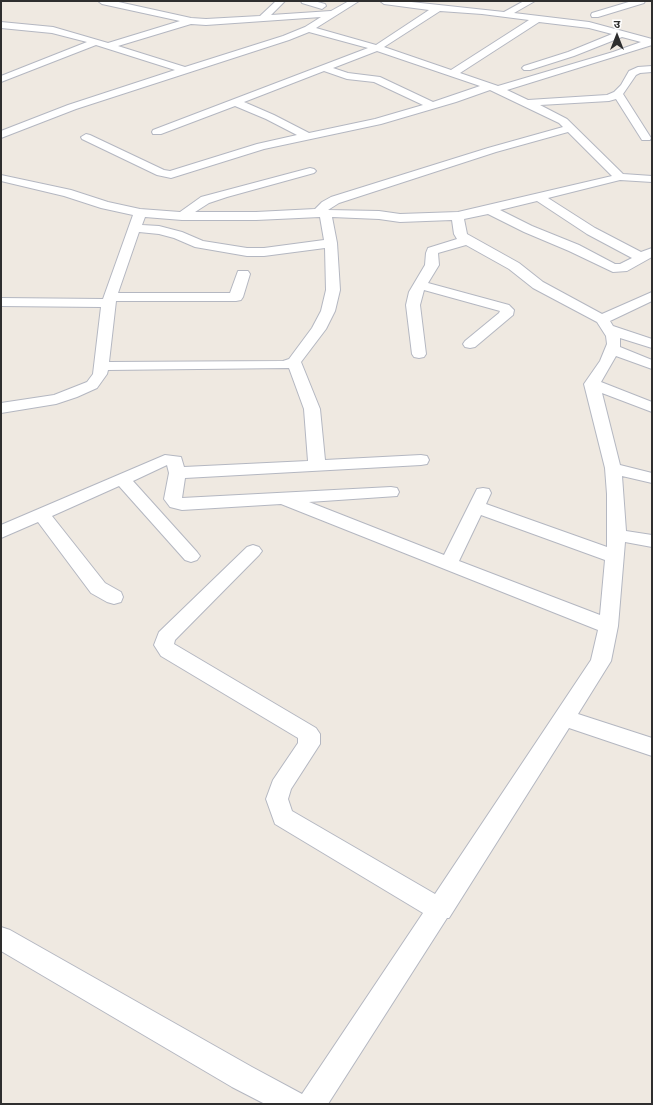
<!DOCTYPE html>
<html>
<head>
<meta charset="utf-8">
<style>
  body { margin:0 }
  #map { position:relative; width:653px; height:1105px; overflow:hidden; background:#efe9e1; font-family:"Archivo Narrow","Noto Sans Devanagari",sans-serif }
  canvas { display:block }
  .frame { position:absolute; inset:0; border:2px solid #2e2e2e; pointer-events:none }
  .north { position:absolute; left:597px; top:16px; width:40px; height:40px; -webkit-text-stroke:3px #fff; paint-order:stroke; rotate:0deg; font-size:11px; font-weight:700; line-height:16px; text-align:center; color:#2e2e2e }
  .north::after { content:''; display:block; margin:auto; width:14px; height:18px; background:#2e2e2e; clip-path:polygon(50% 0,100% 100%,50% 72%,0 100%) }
</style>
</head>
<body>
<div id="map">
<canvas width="653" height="1105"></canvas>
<div class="frame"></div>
<div class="north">उ</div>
</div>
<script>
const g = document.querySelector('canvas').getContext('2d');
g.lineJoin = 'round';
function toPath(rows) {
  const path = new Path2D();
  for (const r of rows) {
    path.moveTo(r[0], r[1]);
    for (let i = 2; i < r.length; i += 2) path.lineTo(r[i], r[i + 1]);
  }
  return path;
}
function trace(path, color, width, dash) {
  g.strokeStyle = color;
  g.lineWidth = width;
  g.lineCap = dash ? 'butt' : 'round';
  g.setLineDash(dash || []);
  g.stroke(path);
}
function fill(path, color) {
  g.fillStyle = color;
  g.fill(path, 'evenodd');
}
const minor = toPath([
  [98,1,114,1,191,18,206,19,260,16,276,1,285,1,271,15,331,11,349,1,359,1,316,28,376,45,429,10,384,4,380,1,402,1,504,12,524,1,535,1,514,13,589,22,652,39,652,45,507,90,528,100,607,95,614,92,621,85,629,71,638,67,652,66,652,72,640,73,636,75,623,94,651,138,650,140,642,140,616,99,609,101,540,105,567,119,623,174,652,176,652,182,620,180,548,198,595,228,641,252,652,248,652,257,627,271,613,272,569,251,524,232,488,214,464,219,467,234,519,263,543,282,602,314,652,292,652,301,610,321,613,326,652,339,652,348,620,338,620,347,652,360,652,369,616,356,601,382,652,402,652,412,602,393,620,465,652,473,652,483,622,476,626,531,652,535,652,547,625,542,618,626,611,661,578,714,652,738,652,756,569,728,449,918,447,918,328,1104,265,1104,232,1087,1,951,1,927,10,930,252,1067,302,1094,423,913,275,824,266,799,273,780,298,743,298,738,161,656,154,645,159,632,247,547,253,545,259,547,262,551,259,555,175,640,174,644,316,728,320,734,320,744,291,789,288,799,292,811,435,894,591,660,598,630,281,504,182,510,170,507,164,499,169,473,167,465,133,481,197,552,200,556,197,560,191,562,185,560,119,486,52,516,105,583,121,592,123,597,121,602,114,604,107,602,91,593,38,522,1,538,1,525,165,455,181,457,184,467,308,461,304,409,289,368,108,370,107,374,97,388,77,397,56,404,1,413,1,403,54,395,87,382,93,374,101,307,1,306,1,298,103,299,133,215,101,208,64,196,1,181,1,175,71,190,108,202,140,209,180,212,201,197,310,168,314,169,316,171,314,173,227,197,209,203,195,212,256,212,315,209,322,202,331,197,488,148,563,127,559,123,490,90,456,102,381,124,264,149,171,178,157,175,82,139,81,137,86,134,90,135,164,170,170,171,257,144,297,135,266,119,235,106,161,134,153,134,152,132,153,130,368,48,309,32,289,40,76,109,1,138,1,131,68,105,175,70,96,45,1,82,1,76,87,42,52,33,1,28,1,22,53,27,108,43,180,21,102,4,98,1],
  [440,11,482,14,529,20,451,70,384,47,440,11],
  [321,17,305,27,283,36,185,67,118,46,191,24,206,25,321,17],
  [539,22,589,28,612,34,568,52,524,66,522,68,524,70,530,70,574,56,622,37,641,42,613,52,498,86,460,73,539,22],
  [377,51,480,86,433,102,380,77,348,73,333,68,377,51],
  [324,71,347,79,374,82,423,105,375,119,309,133,274,115,244,102,324,71],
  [568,132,612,176,458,212,400,214,379,211,328,210,339,203,496,152,568,132],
  [537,201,587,234,632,258,620,264,615,264,579,245,532,226,500,210,537,201],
  [145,217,182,220,256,220,320,217,324,240,264,248,247,248,203,241,182,232,159,226,142,225,145,217],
  [332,217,379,219,400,222,452,220,454,234,457,239,428,248,426,253,425,265,409,292,406,305,412,354,414,357,419,358,424,357,426,354,420,305,424,290,500,311,499,313,465,341,463,344,465,347,470,348,475,347,513,315,514,310,509,305,428,283,439,265,438,253,466,245,509,269,533,288,597,322,606,336,607,344,600,361,584,384,605,468,607,494,607,547,486,504,491,493,489,489,483,488,477,489,444,555,309,502,397,496,399,492,397,488,391,487,182,498,185,478,421,465,427,464,429,460,427,456,421,455,325,460,320,409,301,362,326,329,335,311,340,290,337,243,332,217],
  [139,232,159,234,174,238,195,247,247,256,264,256,325,248,326,290,321,311,312,328,289,359,283,361,109,362,116,301,236,301,241,300,243,297,250,274,248,271,238,271,230,293,118,293,139,232],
  [481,515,605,560,600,615,459,561,481,515],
  [301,1,314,1,325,4,326,6,322,9,302,3,301,1],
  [632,1,645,1,644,3,598,17,592,17,591,15,592,13,632,1]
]);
trace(minor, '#b4b7c1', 2);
fill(minor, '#fff');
</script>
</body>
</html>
